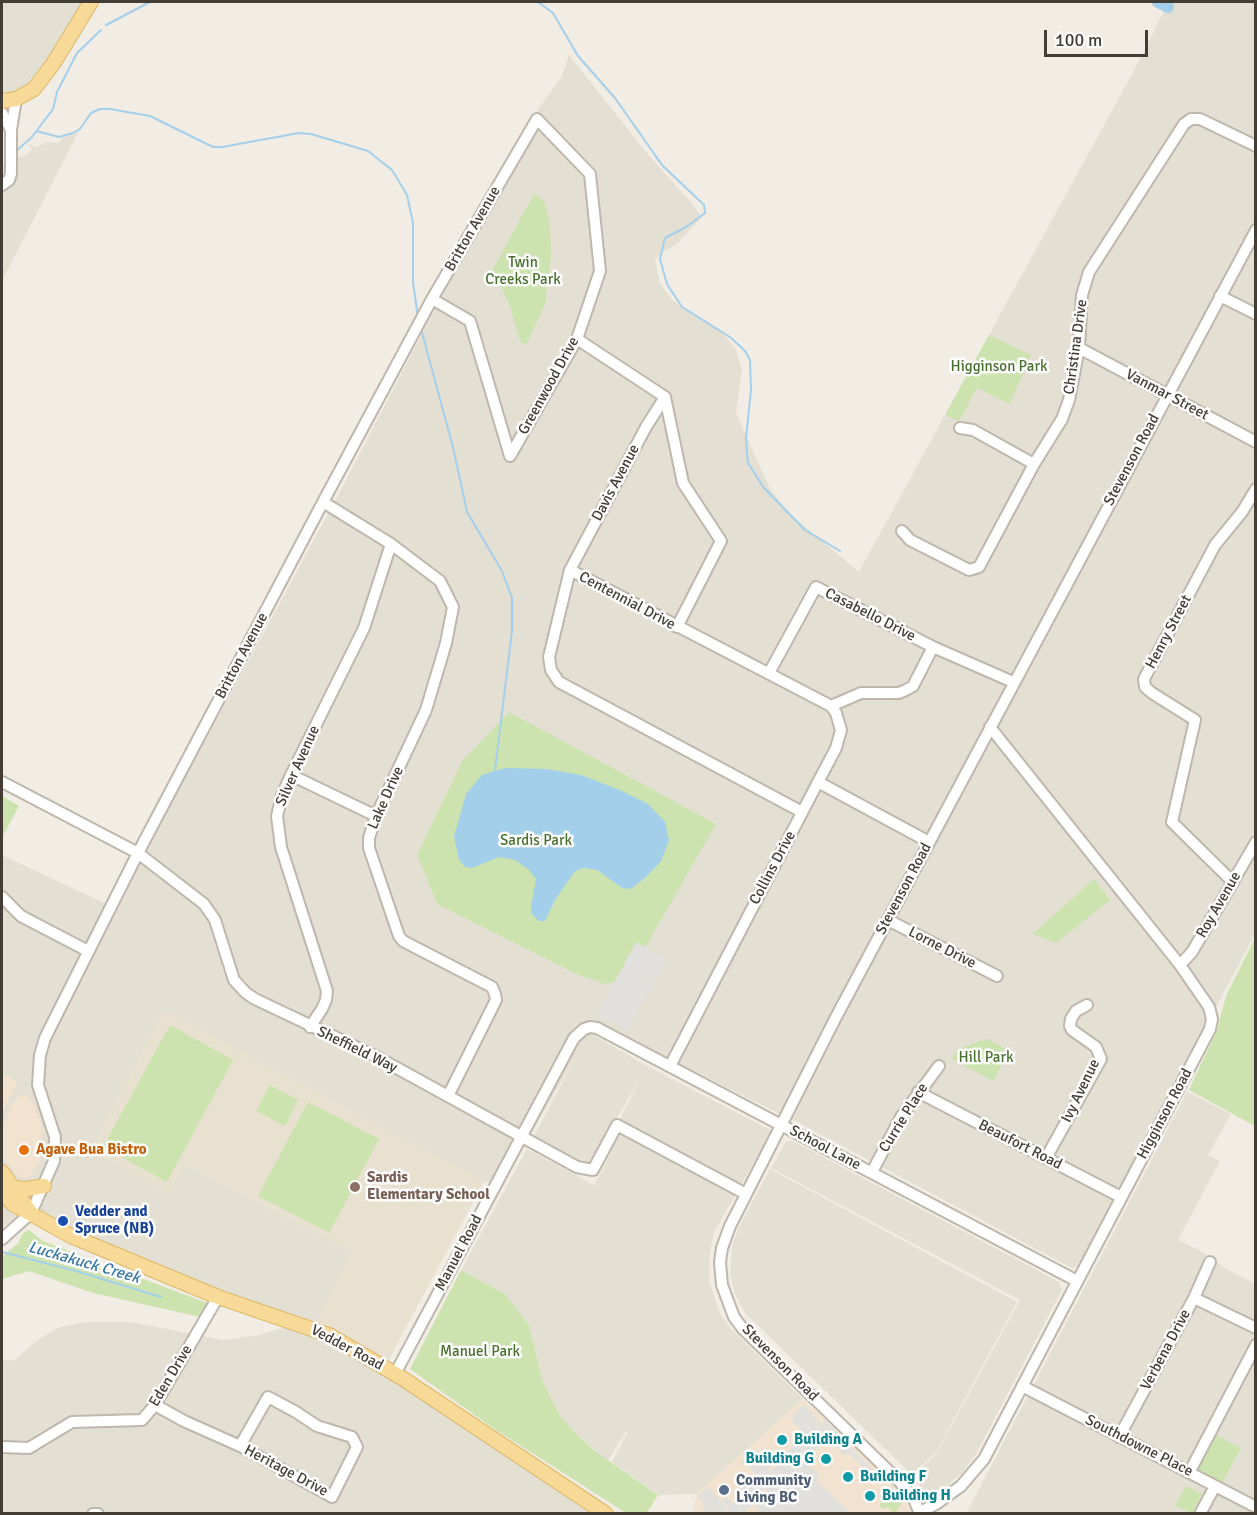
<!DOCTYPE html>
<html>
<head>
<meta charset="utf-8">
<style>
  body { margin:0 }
  #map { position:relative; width:1257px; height:1515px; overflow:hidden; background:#f1ede4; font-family:Signika,sans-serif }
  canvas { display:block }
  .frame { position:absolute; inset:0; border:3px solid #433d35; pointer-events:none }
  .scale { position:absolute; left:1044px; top:30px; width:104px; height:27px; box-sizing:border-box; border:3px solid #433d35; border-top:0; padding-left:8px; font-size:18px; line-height:21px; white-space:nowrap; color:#433d35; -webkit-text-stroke:4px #fff; paint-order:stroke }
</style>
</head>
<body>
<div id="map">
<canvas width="1257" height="1515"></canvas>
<div class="frame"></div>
<div class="scale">100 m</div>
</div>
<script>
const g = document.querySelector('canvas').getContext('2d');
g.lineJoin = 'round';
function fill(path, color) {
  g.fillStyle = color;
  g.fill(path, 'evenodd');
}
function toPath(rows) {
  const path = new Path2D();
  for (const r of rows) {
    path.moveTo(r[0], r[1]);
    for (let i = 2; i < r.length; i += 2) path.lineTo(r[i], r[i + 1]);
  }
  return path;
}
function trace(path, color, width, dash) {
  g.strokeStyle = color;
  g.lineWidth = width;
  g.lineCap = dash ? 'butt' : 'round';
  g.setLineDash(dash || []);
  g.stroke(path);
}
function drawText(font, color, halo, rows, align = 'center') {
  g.font = font + ' Signika,sans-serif';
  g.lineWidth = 5;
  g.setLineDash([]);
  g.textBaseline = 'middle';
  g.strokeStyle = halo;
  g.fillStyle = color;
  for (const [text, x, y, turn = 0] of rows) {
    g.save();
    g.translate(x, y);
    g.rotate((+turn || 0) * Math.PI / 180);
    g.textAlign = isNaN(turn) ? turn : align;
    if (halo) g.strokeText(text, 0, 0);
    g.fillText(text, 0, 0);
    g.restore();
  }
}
fill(toPath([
  [2,2,85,2,73,17,47,65,32,84,2,99],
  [1168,2,1255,2,1255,934,1078,1266,1072,1268,795,1121,595,1023,590,1033,647,1066,772,1131,714,1232,710,1252,709,1281,720,1314,732,1330,803,1399,697,1494,659,1495,612,1462,627,1433,626,1431,608,1461,575,1433,560,1416,543,1382,529,1325,505,1294,461,1270,527,1149,594,1185,610,1155,617,1125,641,1078,587,1167,533,1138,579,1051,504,1180,484,1182,164,1011,184,1164,353,1252,316,1325,595,1513,2,1514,2,1359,9,1361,16,1359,35,1342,57,1328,84,1322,132,1322,223,1340,260,1335,287,1326,31,1213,5,1225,2,1234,2,855,117,909,148,847,344,484,539,108,562,76,569,55,650,157,689,200,702,217,676,245,662,252,655,260,660,283,672,300,721,331,735,348,742,369,736,413,770,489,791,515,859,572,1143,54],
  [462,761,605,984,578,975,437,904,417,855],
  [80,129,2,281,2,165,14,158,25,156,32,150,29,144,37,147,46,142,58,143,64,137,75,134],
  [1187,1092,1231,1114,1208,1155,1220,1161,1178,1240,1199,1250,1223,1267,1255,1284,1255,1513,966,1514],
  [786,1141,793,1141,1059,1282,1062,1290,976,1454,962,1473,932,1499,927,1496,912,1476,935,1456,1020,1300,771,1168],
  [770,1169,1017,1302,935,1454,911,1474,745,1313,735,1294,730,1273,732,1246,738,1229]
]), '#e4dfd3');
fill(toPath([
  [2,1074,18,1081,2,1112],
  [24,1095,32,1100,42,1125,40,1162,27,1179,15,1174,2,1156,2,1127,15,1099],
  [803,1399,896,1487,905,1497,912,1513,692,1514,697,1494]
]), '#f2e3d0');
fill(toPath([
  [164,1011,484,1182,387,1363,315,1325,352,1252,185,1164,169,1192,90,1150]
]), '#e9e1cf');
fill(toPath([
  [534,194,544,201,550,223,551,256,545,304,526,345,520,341,510,306,500,283,489,276],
  [989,335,1031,355,1010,404,977,388,959,421,945,415],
  [509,712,716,824,627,979,605,984,578,975,437,904,417,855,462,761],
  [2,796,19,806,2,838],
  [1094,879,1110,900,1056,943,1033,934],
  [1255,938,1255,1126,1189,1090,1217,1030,1226,996],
  [170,1025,233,1060,167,1182,103,1147],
  [988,1039,1009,1051,993,1081,952,1059,957,1049],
  [270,1085,298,1100,285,1126,256,1111],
  [308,1102,379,1139,329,1233,258,1196],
  [29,1230,43,1241,207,1303,200,1317,93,1293,29,1271,2,1279,2,1257,18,1243,24,1232],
  [461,1270,505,1294,529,1325,543,1382,560,1416,575,1433,595,1451,658,1495,647,1513,626,1513,493,1428,410,1369],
  [1216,1435,1241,1448,1222,1483,1197,1470],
  [1186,1486,1202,1494,1192,1513,1175,1506],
  [894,1489,904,1502,896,1510,899,1513,891,1513,892,1511,887,1507,884,1509,879,1505]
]), '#cce3af');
fill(toPath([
  [636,942,667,959,627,1031,597,1015],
  [804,1404,813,1414,813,1417,821,1423,816,1427,817,1429,823,1424,824,1419,873,1470,870,1473,847,1452,844,1455,825,1437,821,1439,824,1443,803,1462,799,1458,797,1459,801,1465,806,1462,820,1476,817,1481,851,1513,759,1513,754,1507,766,1496,767,1492,765,1488,761,1492,764,1495,744,1513,713,1513,710,1511,706,1513,701,1509,705,1505,697,1496,708,1487,727,1508,723,1511,724,1513,729,1509,722,1500,725,1497,733,1504,737,1500,734,1497,749,1482,753,1481,756,1484,764,1478,763,1475,758,1477,745,1463,742,1465,740,1463,756,1449,771,1468,767,1471,770,1472,777,1466,775,1463,801,1438,804,1442,810,1437,810,1433,806,1436,790,1417]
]), '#e2e0dc');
fill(toPath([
  [505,768,547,769,581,775,622,791,648,804,665,822,669,840,661,861,646,877,631,889,622,888,597,870,584,868,575,871,555,900,545,921,539,921,532,914,531,906,536,879,529,870,515,860,499,857,472,868,465,867,459,860,454,837,466,794,482,775]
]), '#a4cfea');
trace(toPath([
  [538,2,553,13,578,56,615,98,662,165,704,205,705,213,686,227,665,238,660,259,667,284,682,307,730,337,745,351,750,360,751,390,746,438,747,455,748,463,764,488,805,530,840,551],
  [106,25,150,2],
  [36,131,59,137,73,133,80,129,91,113,100,109,110,109,150,116,213,147,222,147,299,133,311,134,368,151,392,170,407,195,413,223,413,282,418,318],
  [15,152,32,137,53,109,57,92,77,53,101,30],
  [421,329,453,447,467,512,502,571,512,598,512,631,495,770],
  [2,1252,76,1271,161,1297]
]), '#a4cfea', 2);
trace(toPath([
  [1158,2,1168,7]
]), '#a4cfea', 12);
const minor = toPath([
  [2,113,11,130],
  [2,185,9,180,11,174,11,130,16,99],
  [1220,296,1256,314],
  [577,339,665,397,683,483,721,541,677,627],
  [1079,348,1256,442],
  [960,428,973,430,1034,464],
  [323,502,391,544,440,581,453,607,446,643,426,710,376,816,369,838,369,848,399,936,403,941,492,987,495,994,496,1000,448,1096],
  [902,531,910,540,969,570,979,567,1034,464,1062,419,1069,400,1079,348,1082,295,1089,272,1184,124,1191,119,1200,119,1256,146],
  [570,570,646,427,665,397],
  [769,673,816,587,933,647,1013,682],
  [831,706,861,693,899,693,906,690,913,686,933,647],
  [291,775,376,816],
  [2,782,138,853,204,904,215,920,234,980,246,993,255,999,375,1056,577,1167,593,1170,617,1125,746,1194],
  [802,812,559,682,551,670,549,657,570,570,831,706,836,713,841,730,836,748,818,782],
  [1233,882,1172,822,1195,720,1152,693,1145,687,1144,679,1215,545,1242,512,1256,489],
  [2,897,21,916,88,951],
  [888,920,997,976],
  [1180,965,1192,952,1256,842],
  [310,1027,322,1009,326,1000,327,991,281,847,277,816,282,795,291,775,364,628,391,544],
  [670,1066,818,782,929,842],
  [918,1092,1121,1197],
  [1046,1158,1101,1059,1096,1047,1072,1030,1070,1026,1071,1019,1076,1011,1087,1005],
  [872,1172,901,1117,939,1066],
  [2,1239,31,1213,54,1161,55,1137,38,1085,40,1055,45,1038,138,853,323,502,432,299,537,119,590,174,600,271,577,339,510,456,470,321,432,299],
  [1194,1298,1256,1328],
  [395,1374,574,1038,584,1029,590,1027,597,1028,1077,1281],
  [1022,1386,1256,1507],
  [155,1405,184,1421,240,1446,332,1497,357,1447,352,1437,317,1426,296,1412,268,1397,240,1446],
  [1119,1437,1194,1298,1210,1262],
  [2,1447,29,1448,72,1422,142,1420,155,1405,218,1297],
  [1189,1473,1256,1345],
  [920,1512,936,1504,961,1486,984,1459,1210,1029,1212,1019,1209,1007,1180,965,990,727],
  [93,1514,98,1514],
  [920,1514,914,1499,900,1482,743,1329,734,1317,722,1285,720,1262,722,1248,730,1226,835,1019,1256,230],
  [1200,1514,1215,1486]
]);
const major = toPath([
  [2,101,16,99,34,89,53,64,91,2],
  [2,1172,31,1213],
  [13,1188,27,1189,44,1186],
  [2,1192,13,1204,71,1236,218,1297,329,1335,402,1378,606,1514]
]);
trace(minor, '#beb7ab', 14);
trace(major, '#dbb768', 16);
trace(minor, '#fff', 10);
trace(major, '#f7da97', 14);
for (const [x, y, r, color] of [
  [24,1150,6,"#e8710a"],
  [355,1187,6,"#8d6e63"],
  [63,1221,6,"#1a4fb4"],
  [782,1440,6,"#0f9aa8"],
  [826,1459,6,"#0f9aa8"],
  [848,1477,6,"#0f9aa8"],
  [724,1490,6,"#5c6f8a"],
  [870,1496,6,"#0f9aa8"]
]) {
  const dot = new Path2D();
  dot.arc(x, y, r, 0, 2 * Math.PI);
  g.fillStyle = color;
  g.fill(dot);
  trace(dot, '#fff', 2);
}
drawText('15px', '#433d35', '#fff', [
  ["Britton Avenue",473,229,-60],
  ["Christina Drive",1076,347,-82],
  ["Greenwood Drive",549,386,-61],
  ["Vanmar Street",1167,395,28],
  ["Stevenson Road",1132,460,-62],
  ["Davis Avenue",616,483,-62],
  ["Centennial Drive",627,601,28],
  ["Casabello Drive",870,615,27],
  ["Henry Street",1169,632,-62],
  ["Britton Avenue",242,656,-62],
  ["Silver Avenue",298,766,-66],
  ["Lake Drive",386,798,-66],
  ["Collins Drive",773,868,-62],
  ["Stevenson Road",904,889,-62],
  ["Roy Avenue",1219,905,-60],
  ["Lorne Drive",942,948,27],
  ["Sheffield Way",357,1050,26],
  ["Ivy Avenue",1081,1091,-64],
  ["Higginson Road",1165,1114,-62],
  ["Currie Place",904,1118,-58],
  ["Beaufort Road",1020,1145,27],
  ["School Lane",825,1148,28],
  ["Manuel Road",459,1253,-62],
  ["Vedder Road",347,1348,28],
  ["Verbena Drive",1166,1350,-62],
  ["Stevenson Road",780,1363,45],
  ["Eden Drive",171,1376,-59],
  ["Southdowne Place",1139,1446,27],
  ["Heritage Drive",286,1471,28]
]);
drawText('15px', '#47702c', '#fff', [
  ["Twin",523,263],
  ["Creeks Park",523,280],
  ["Higginson Park",999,367],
  ["Sardis Park",536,841],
  ["Hill Park",986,1058],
  ["Manuel Park",480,1352]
]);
drawText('bold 15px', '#c56008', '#fff', [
  ["Agave Bua Bistro",36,1150]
], 'left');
drawText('bold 15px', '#785e54', '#fff', [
  ["Sardis",367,1178],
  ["Elementary School",367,1195]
], 'left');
drawText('bold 15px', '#164399', '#fff', [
  ["Vedder and",75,1212],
  ["Spruce (NB)",75,1229]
], 'left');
drawText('bold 15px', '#0d838f', '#fff', [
  ["Building A",794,1440],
  ["Building G",814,1459,"right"],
  ["Building F",860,1477],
  ["Building H",882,1496]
], 'left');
drawText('bold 15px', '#4e5e75', '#fff', [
  ["Community",736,1481],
  ["Living BC",736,1498]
], 'left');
drawText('italic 16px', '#3678a6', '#fff', [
  ["Luckakuck Creek",84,1263,16]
]);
</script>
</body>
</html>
